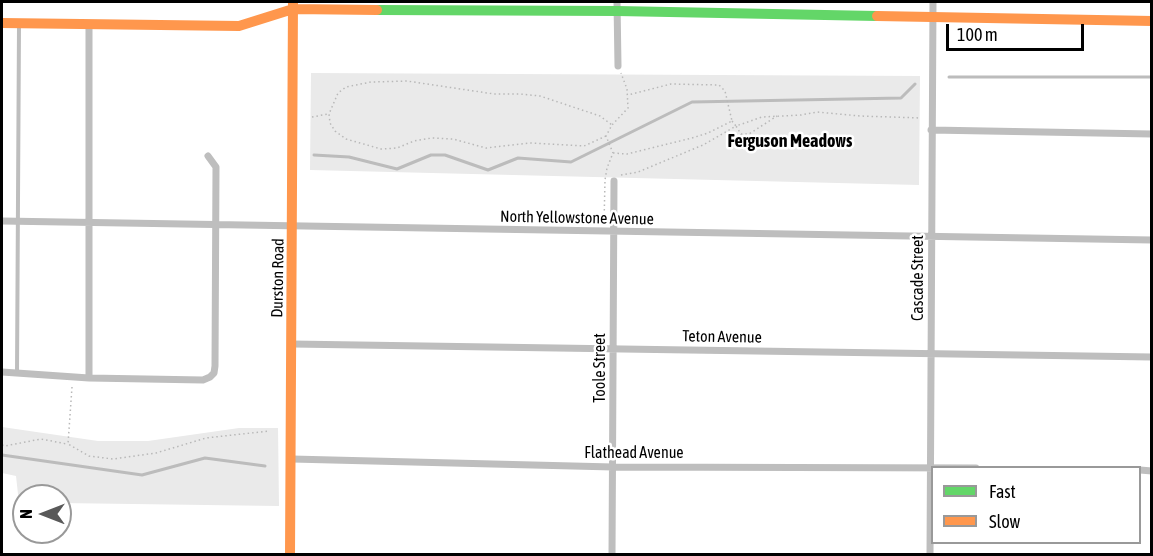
<!DOCTYPE html>
<html>
<head>
<meta charset="utf-8">
<style>
  body { margin:0 }
  #map { position:relative; width:1153px; height:556px; overflow:hidden; background:#fff; font-family:"Asap Condensed",sans-serif }
  canvas { display:block }
  .frame { position:absolute; inset:0; border:3px solid #000; pointer-events:none }
  .legend { position:absolute; left:931px; top:466px; width:210px; height:78px; box-sizing:border-box; background:#fff; border:2px solid #999; margin:0; padding:8px 10px; list-style:none; font-size:18px; color:#000 }
  .legend li { display:flex; align-items:center; gap:12px; height:30px }
  .legend b { width:30px; border:2px solid #999 }
  .north { position:absolute; left:12px; top:484px; width:60px; height:60px; box-sizing:border-box; background:#fff; border:2px solid #999; border-radius:50%; rotate:270deg; font-size:16px; font-weight:700; line-height:24px; text-align:center; color:#000 }
  .north::after { content:''; display:block; margin:auto; width:21px; height:27px; background:#595959; clip-path:polygon(50% 0,100% 100%,50% 72%,0 100%) }
  .scale { position:absolute; left:946px; top:24px; width:138px; height:27px; box-sizing:border-box; border:3px solid #000; border-top:0; padding-left:8px; font-size:18px; line-height:21px; white-space:nowrap; color:#000; -webkit-text-stroke:4px #fff; paint-order:stroke }
</style>
</head>
<body>
<div id="map">
<canvas width="1153" height="556"></canvas>
<div class="frame"></div>
<ul class="legend">
<li><b style="height:8px;background:#63d668"></b>Fast</li>
<li><b style="height:8px;background:#ff974d"></b>Slow</li>
</ul>
<div class="north">N</div>
<div class="scale">100 m</div>
</div>
<script>
const g = document.querySelector('canvas').getContext('2d');
g.lineJoin = 'round';
function fill(path, color) {
  g.fillStyle = color;
  g.fill(path, 'evenodd');
}
function toPath(rows) {
  const path = new Path2D();
  for (const r of rows) {
    path.moveTo(r[0], r[1]);
    for (let i = 2; i < r.length; i += 2) path.lineTo(r[i], r[i + 1]);
  }
  return path;
}
function trace(path, color, width, dash) {
  g.strokeStyle = color;
  g.lineWidth = width;
  g.lineCap = dash ? 'butt' : 'round';
  g.setLineDash(dash || []);
  g.stroke(path);
}
function drawText(font, color, halo, rows, align = 'center') {
  g.font = font + ' "Asap Condensed",sans-serif';
  g.lineWidth = 5;
  g.setLineDash([]);
  g.textBaseline = 'middle';
  g.strokeStyle = halo;
  g.fillStyle = color;
  for (const [text, x, y, turn = 0] of rows) {
    g.save();
    g.translate(x, y);
    g.rotate((+turn || 0) * Math.PI / 180);
    g.textAlign = isNaN(turn) ? turn : align;
    if (halo) g.strokeText(text, 0, 0);
    g.fillText(text, 0, 0);
    g.restore();
  }
}
fill(toPath([
  [311,73,920,76,919,185,310,170],
  [2,427,98,441,148,441,239,428,278,428,279,506,60,503,60,496,24,496,24,503,19,503,16,476,2,473]
]), '#eaeaea');
trace(toPath([
  [949,77,1152,77],
  [314,155,349,157,397,169,431,155,445,155,488,170,518,158,571,162,692,102,901,98,915,84],
  [2,455,142,475,205,458,265,466]
]), '#bcbcbc', 3);
trace(toPath([
  [312,117,328,114],
  [732,121,736,126,762,117,801,115,817,112,860,116,921,118],
  [606,136,584,146,530,143,486,148,453,139,432,138,414,141,397,148,381,149,346,139,335,131,330,123,329,114,338,93,346,87,371,82,407,81,494,94,520,94,540,96,600,116,612,125],
  [613,153,627,154,692,138,708,133,732,121,725,91,719,85,671,84,628,95],
  [621,175,638,172,703,145,736,126,741,134,749,134,777,116],
  [604,224,605,180,607,168,613,153,606,136,612,125,628,108,627,89,621,73],
  [72,387,68,444,89,456,113,459,156,453,206,438,269,431],
  [2,445,5,446,41,439,67,444]
]), '#b8b8b8', 1.5, [1.5, 3]);
trace(toPath([
  [17,372,19,26]
]), '#bebebe', 4);
trace(toPath([
  [617,2,618,66],
  [931,130,1152,134],
  [2,221,1152,240],
  [292,344,1152,357],
  [2,372,89,378,203,380,210,377,214,373,215,366,216,167,208,156],
  [89,378,89,25],
  [292,459,613,467,976,468],
  [1140,470,1152,471],
  [612,554,614,181],
  [930,554,933,2]
]), '#bebebe', 7);
trace(toPath([
  [377,10,617,11,877,16]
]), '#63d668', 10);
trace(toPath([
  [877,16,1152,21],
  [2,23,239,26,293,9,377,10],
  [290,554,293,2]
]), '#ff974d', 10);
drawText('16px', '#000', '#fff', [
  ["North Yellowstone Avenue",577,218,1],
  ["Durston Road",278,278,-89],
  ["Cascade Street",918,278,-90],
  ["Teton Avenue",722,337,1],
  ["Toole Street",600,368,-90],
  ["Flathead Avenue",634,453]
]);
drawText('bold 18px', '#000', '#fff', [
  ["Ferguson Meadows",790,141]
]);
</script>
</body>
</html>
